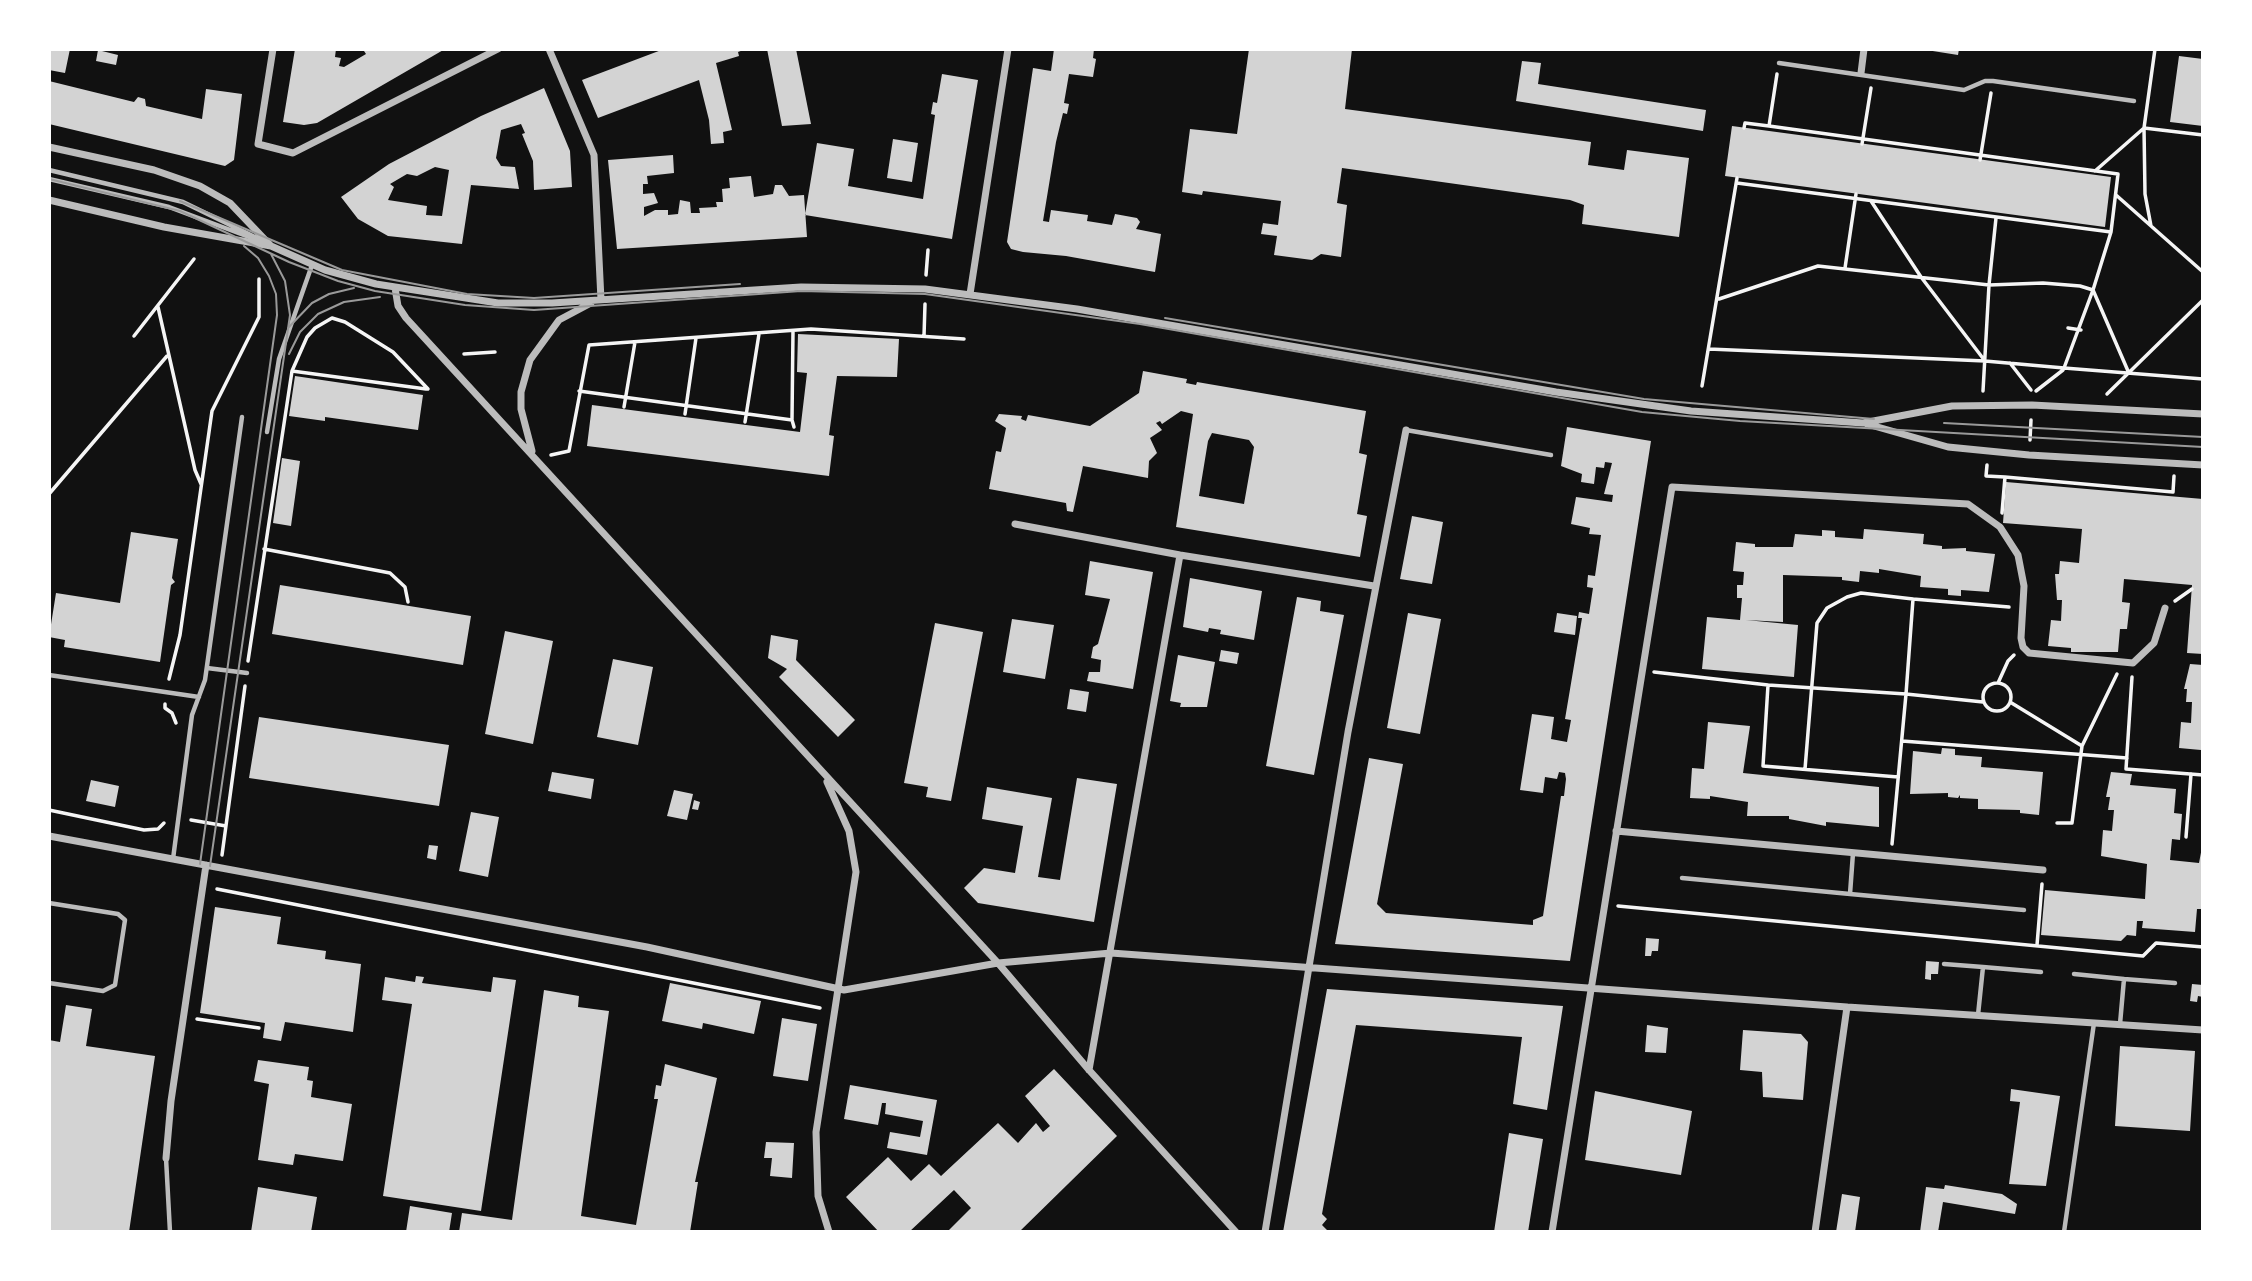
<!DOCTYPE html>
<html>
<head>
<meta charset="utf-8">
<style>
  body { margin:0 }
  #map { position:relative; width:2252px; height:1281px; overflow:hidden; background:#111; font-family:Rubik,sans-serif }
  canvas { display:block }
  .frame { position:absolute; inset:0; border:51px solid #fff; pointer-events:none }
</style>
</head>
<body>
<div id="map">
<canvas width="2252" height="1281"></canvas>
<div class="frame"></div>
</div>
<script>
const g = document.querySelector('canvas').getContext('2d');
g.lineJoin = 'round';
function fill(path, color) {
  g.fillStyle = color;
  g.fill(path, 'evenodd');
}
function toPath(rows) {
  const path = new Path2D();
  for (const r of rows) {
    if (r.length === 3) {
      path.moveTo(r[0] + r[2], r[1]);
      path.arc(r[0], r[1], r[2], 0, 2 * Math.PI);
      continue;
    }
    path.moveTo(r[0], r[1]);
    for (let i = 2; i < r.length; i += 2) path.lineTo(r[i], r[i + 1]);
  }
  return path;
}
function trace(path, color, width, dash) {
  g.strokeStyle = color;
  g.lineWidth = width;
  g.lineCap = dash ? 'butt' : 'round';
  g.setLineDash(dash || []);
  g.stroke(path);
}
fill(toPath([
  [49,49,70,49,65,73,49,70],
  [295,49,336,49,335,57,341,58,339,66,344,67,366,54,364,51,368,49,445,49,317,123,304,125,283,122],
  [664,49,746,49,738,52,739,56,716,63,732,130,723,132,724,143,711,144,709,120,699,80,598,118,582,80],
  [767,49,796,49,811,124,782,126],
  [1054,49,1094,49,1093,58,1096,59,1093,77,1069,74,1064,103,1069,104,1067,114,1063,113,1056,142,1043,221,1049,222,1051,210,1088,215,1087,221,1112,225,1115,214,1137,218,1140,222,1136,229,1161,234,1155,272,1066,256,1023,252,1011,249,1007,242,1033,68,1051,71],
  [1249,49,1352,49,1345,109,1591,142,1588,165,1624,170,1627,150,1689,158,1679,237,1582,224,1584,205,1570,200,1342,168,1337,203,1347,205,1341,257,1321,254,1312,260,1274,255,1277,236,1261,234,1263,223,1278,225,1281,201,1203,191,1202,195,1182,192,1190,129,1237,134],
  [1920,49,1959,49,1958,55],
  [98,50,118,55,116,65,96,61],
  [2179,56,2203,59,2203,126,2170,122],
  [1522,61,1541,63,1538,84,1706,110,1703,131,1516,101],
  [942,74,978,80,952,239,805,215,817,143,854,149,848,186,923,199,935,115,931,114,933,102,937,103],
  [49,81,134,102,138,97,145,99,146,106,202,119,206,89,242,94,234,160,225,166,49,124],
  [544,88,570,151,572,187,534,190,533,161,522,134,525,133,521,124,501,130,496,158,501,166,515,167,519,189,471,185,462,244,388,236,358,219,341,197,389,164,481,116],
  [435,167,449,170,442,216,426,215,427,206,388,200,394,187,390,184,407,174,417,176],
  [1732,126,2111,177,2105,227,1725,176],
  [893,139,918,143,912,182,887,178],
  [673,155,674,173,647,176,648,184,643,184,643,194,654,193,658,203,644,207,644,216,655,210,668,210,668,215,678,214,680,200,690,202,691,213,700,213,699,208,717,207,716,202,723,202,722,189,730,188,729,178,751,176,754,197,773,194,775,185,782,185,789,196,804,195,807,237,617,249,608,160],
  [798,334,899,339,897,377,837,376,829,435,834,436,829,476,587,446,592,405,800,432,807,373,797,372],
  [1143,371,1187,379,1186,383,1196,385,1197,382,1366,411,1359,453,1367,455,1357,514,1367,516,1360,557,1176,527,1193,414,1181,411,1162,424,1160,421,1156,423,1162,430,1150,438,1157,453,1149,461,1148,478,1083,466,1073,512,1067,511,1066,503,989,489,996,451,1001,452,1006,428,995,421,999,414,1022,416,1021,419,1026,421,1028,415,1090,426,1139,393],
  [1212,433,1249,440,1254,447,1244,504,1199,496,1208,441],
  [295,376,423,395,418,430,325,417,325,421,289,416],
  [1567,427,1651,441,1570,961,1335,944,1369,758,1403,764,1377,904,1386,913,1533,925,1533,920,1543,916,1561,796,1564,796,1566,779,1565,773,1559,772,1557,779,1545,777,1543,793,1520,790,1532,714,1554,717,1551,739,1567,742,1571,720,1565,719,1582,618,1578,618,1579,612,1589,614,1593,588,1587,587,1588,575,1595,576,1601,535,1589,534,1590,528,1571,524,1576,497,1612,502,1613,495,1604,494,1612,463,1605,462,1604,468,1596,467,1594,484,1581,482,1582,474,1561,466],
  [282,458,300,461,291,526,273,523],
  [2006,482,2203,499,2203,654,2187,653,2192,585,2124,579,2122,602,2130,603,2127,629,2120,629,2118,652,2071,652,2071,648,2048,646,2051,620,2061,621,2062,600,2057,600,2055,574,2059,574,2060,561,2079,563,2082,529,2003,523],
  [1412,516,1443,522,1432,584,1400,579],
  [1864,529,1924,534,1923,544,1942,546,1942,549,1966,548,1966,551,1995,554,1989,592,1961,590,1961,596,1948,595,1948,589,1920,587,1921,576,1879,569,1879,573,1860,571,1859,582,1842,580,1842,577,1783,575,1783,622,1746,620,1798,625,1794,677,1702,669,1707,617,1740,620,1742,598,1737,598,1737,585,1743,585,1744,572,1733,571,1736,542,1755,544,1755,547,1793,547,1795,534,1822,536,1822,530,1835,531,1835,537,1863,539],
  [131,532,178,539,172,578,175,582,171,585,160,662,64,647,65,640,49,637,56,593,120,603],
  [1090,561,1153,572,1133,689,1087,681,1089,672,1100,672,1101,660,1091,658,1093,647,1098,644,1110,599,1085,595],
  [1190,578,1262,591,1254,640,1220,634,1221,630,1209,628,1208,632,1183,627],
  [280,585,471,616,463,665,272,634],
  [1297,597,1321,601,1320,611,1344,615,1314,775,1266,766],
  [1408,613,1441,619,1420,734,1387,728],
  [1557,613,1577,616,1575,635,1554,632],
  [1012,619,1054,625,1045,679,1003,672],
  [935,623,983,632,951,801,926,797,928,787,904,783],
  [505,631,553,641,533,744,485,734],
  [771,635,798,640,796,660,855,720,838,737,779,677,787,669,768,658],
  [1221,650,1239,653,1237,664,1219,661],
  [1178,655,1215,662,1207,707,1180,707,1181,703,1170,701],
  [613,659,653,667,638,745,597,737],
  [2190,664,2203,665,2203,755,2201,750,2179,748,2181,722,2191,723,2192,702,2186,702,2187,689,2184,689],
  [1070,689,1089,692,1086,712,1067,709],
  [259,717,449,745,439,806,249,778],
  [1708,722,1750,726,1743,773,1879,787,1879,827,1826,822,1826,826,1789,819,1789,816,1747,816,1748,802,1710,796,1710,799,1690,798,1692,768,1704,769],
  [1942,748,1955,749,1955,755,1982,757,1981,767,2043,772,2039,815,2020,813,2020,810,1978,809,1978,799,1960,798,1960,795,1958,798,1948,797,1948,793,1910,794,1913,751,1941,754],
  [552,772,594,779,591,799,548,791],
  [2111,772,2132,774,2130,785,2176,789,2174,813,2182,814,2180,840,2172,839,2170,860,2199,863,2203,842,2203,909,2197,909,2195,932,2142,928,2143,921,2137,921,2136,936,2127,935,2121,941,2041,935,2045,890,2145,899,2147,864,2101,856,2103,830,2112,831,2114,810,2108,810,2110,797,2106,797],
  [1077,778,1117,784,1094,922,978,903,964,888,984,868,1015,873,1023,826,982,819,987,787,1052,798,1038,877,1060,880],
  [91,780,119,786,115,807,86,801],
  [674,790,693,794,687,820,667,816],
  [694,800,700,802,698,810,692,809],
  [471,812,499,817,488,877,459,871],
  [429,845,438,846,436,860,427,858],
  [215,907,281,917,277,944,326,951,325,959,361,964,353,1032,285,1022,281,1041,263,1038,265,1023,200,1013],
  [1646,938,1659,939,1658,951,1652,951,1651,956,1645,956],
  [1926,961,1939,962,1938,974,1931,974,1931,980,1925,979],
  [416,976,424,977,422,983,491,992,493,977,516,980,481,1211,383,1196,412,1004,382,1000,385,977,415,982],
  [670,983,761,1001,754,1034,703,1023,702,1029,662,1021],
  [2192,984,2203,985,2203,997,2198,996,2197,1002,2190,1001],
  [1327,989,1563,1006,1547,1110,1513,1104,1522,1037,1356,1025,1322,1214,1327,1219,1322,1225,1329,1232,1283,1232],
  [544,990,579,996,578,1007,609,1011,581,1216,636,1225,658,1099,654,1099,656,1085,661,1086,665,1064,717,1078,695,1182,698,1182,690,1232,459,1232,462,1213,512,1220],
  [66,1005,92,1009,86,1046,155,1056,129,1232,49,1232,49,1040,60,1042],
  [782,1018,817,1024,808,1081,773,1076],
  [1647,1025,1668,1028,1666,1053,1645,1052],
  [1743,1030,1801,1034,1808,1042,1803,1100,1763,1097,1762,1072,1740,1070],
  [2120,1046,2195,1051,2190,1131,2115,1126],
  [258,1060,309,1067,307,1080,313,1081,311,1097,352,1104,343,1161,295,1154,293,1165,258,1160,269,1084,254,1081],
  [1054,1069,1117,1136,1019,1232,947,1232,971,1208,954,1190,909,1232,879,1232,846,1197,888,1157,911,1181,929,1164,941,1176,998,1123,1018,1143,1036,1123,1043,1132,1050,1126,1025,1096],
  [850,1085,937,1100,927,1155,887,1148,890,1132,920,1137,923,1121,885,1114,886,1103,882,1103,878,1125,844,1119],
  [2011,1089,2060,1096,2046,1186,2009,1184,2020,1102,2010,1101],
  [1595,1091,1692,1111,1681,1175,1585,1160],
  [1509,1133,1543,1139,1528,1232,1494,1232],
  [766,1142,794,1143,792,1178,770,1176,772,1158,764,1158],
  [1945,1185,2002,1194,2017,1204,2015,1214,1943,1202,1938,1232,1920,1232,1926,1187,1944,1189],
  [258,1187,317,1197,311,1232,251,1232],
  [1842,1194,1860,1197,1855,1232,1836,1232],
  [410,1206,452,1213,449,1232,406,1232]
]), '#d3d3d3');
trace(toPath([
  [1769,126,2118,174,2111,232,2093,290,2128,371],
  [1744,128,1745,123,1769,126,1777,74],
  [1862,144,1871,88],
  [1980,160,1991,93],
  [2095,171,2144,128,2155,49],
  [1737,183,2111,232],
  [2116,195,2203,272],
  [1871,201,1921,277,1985,361],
  [1996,218,1989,285,2043,283,2080,286,2093,290,2064,368,2203,379],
  [2151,226,2145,194,2144,128,2203,135],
  [1845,268,1856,194],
  [926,275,928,250],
  [1719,299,1818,266,1989,285,1983,391],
  [158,307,195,470,201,484],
  [2068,328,2081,330],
  [134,336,194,259],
  [924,336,925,304],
  [1709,349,1985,361,2064,368],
  [464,354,495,352],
  [2010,363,2031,390],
  [292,371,426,389],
  [1702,386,1737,178],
  [579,391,792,420,794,427],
  [2036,391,2063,370],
  [2107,394,2203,300],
  [624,407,635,342],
  [685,414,696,338],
  [792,419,793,331],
  [745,422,759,334],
  [2030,440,2031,420],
  [551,455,569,451,589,345,811,329,964,339],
  [1987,465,1986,476,2005,477],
  [49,494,167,356],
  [2002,513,2005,477,2173,492,2174,476],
  [264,549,390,573,405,587,408,602],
  [1913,599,2009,607],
  [2175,601,2192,589],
  [248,661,292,371,307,337,315,328,332,318,345,322,393,352,428,389],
  [1654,672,1768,685,1763,766,1898,777],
  [2132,677,2126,769,2203,775],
  [169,679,180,635,212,411,259,317,259,279],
  [1997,697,14],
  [1998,683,2008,661,2014,655],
  [1768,685,1906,694,1892,844],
  [2010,702,2082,746],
  [165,704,165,708,172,713,176,723],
  [1902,741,2127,758],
  [1805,769,1817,623,1827,608,1847,597,1861,593,1913,599,1906,694,1983,702],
  [49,810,144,830,158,829,164,823],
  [191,820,226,826],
  [2057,823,2072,823,2082,746,2117,674],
  [2186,837,2191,774],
  [222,855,245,686],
  [217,889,820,1008],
  [1618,906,2143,956,2156,943,2203,947],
  [2037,945,2042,884],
  [197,1019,259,1028]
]), '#f5f5f5', 3.5);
trace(toPath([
  [1779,63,1964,90,1985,81,1993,81,2134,101],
  [49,170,183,202,261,240],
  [49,179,169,207,257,240],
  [1406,430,1551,455],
  [267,432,279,359,312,265],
  [207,668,247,673],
  [49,675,199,697],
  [1853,853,1850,894,2024,910],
  [173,859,192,715,205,680,242,417],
  [1682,878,1850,894],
  [49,903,118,914,125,920,115,985,103,991,49,983],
  [1944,964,1983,967,1978,1015],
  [1983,967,2041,972],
  [2074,974,2124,979,2120,1024],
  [2124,979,2175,983],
  [166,1158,170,1232],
  [2064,1232,2094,1023]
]), '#bcbcbc', 4.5);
trace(toPath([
  [273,49,258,144,293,153,498,49],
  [549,49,594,155,601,300],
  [1861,73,1864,49],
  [49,147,154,170,200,186,230,203,270,245],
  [49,200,164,227,271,246,325,270,376,284,498,303,552,303,801,287,925,289,1077,309,1556,392,1691,411,1863,423,1952,406,2032,405,2203,414],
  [395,288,398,306,406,318,998,963,1089,1070,1236,1232],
  [970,294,1008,49],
  [1867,424,1948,447,2029,455,2203,465],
  [532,451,521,409,521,392,530,360,559,320,591,303],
  [1015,524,1180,555,1374,586],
  [827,782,849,831,856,872,816,1132,818,1196,829,1232],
  [1616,831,2043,870],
  [49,836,647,947,844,990,998,963,1111,953,1847,1007,2203,1030],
  [1089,1070,1180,555],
  [166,1158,171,1101,206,865],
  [1265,1232,1348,732,1406,430],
  [1552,1232,1672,487,1968,504,2000,527,2018,555,2024,586,2021,638,2023,647,2029,653,2133,663,2154,643,2165,608],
  [1815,1232,1847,1007]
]), '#bcbcbc', 7);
trace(toPath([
  [49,179,180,211,289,262,338,281,375,291,465,305,534,310,801,291,925,294,1140,324,1642,412,1740,421,2203,447],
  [180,201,342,270,467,294,534,298,740,284],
  [1165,318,1644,399,1874,419],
  [288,328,312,303,329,294,354,288],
  [289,354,300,332,318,314,344,302,380,297],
  [1944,423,2203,437],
  [200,864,277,315,276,294,269,276,258,258,244,246],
  [210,866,290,315,285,281,271,254]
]), '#9a9a9a', 2);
</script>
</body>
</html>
